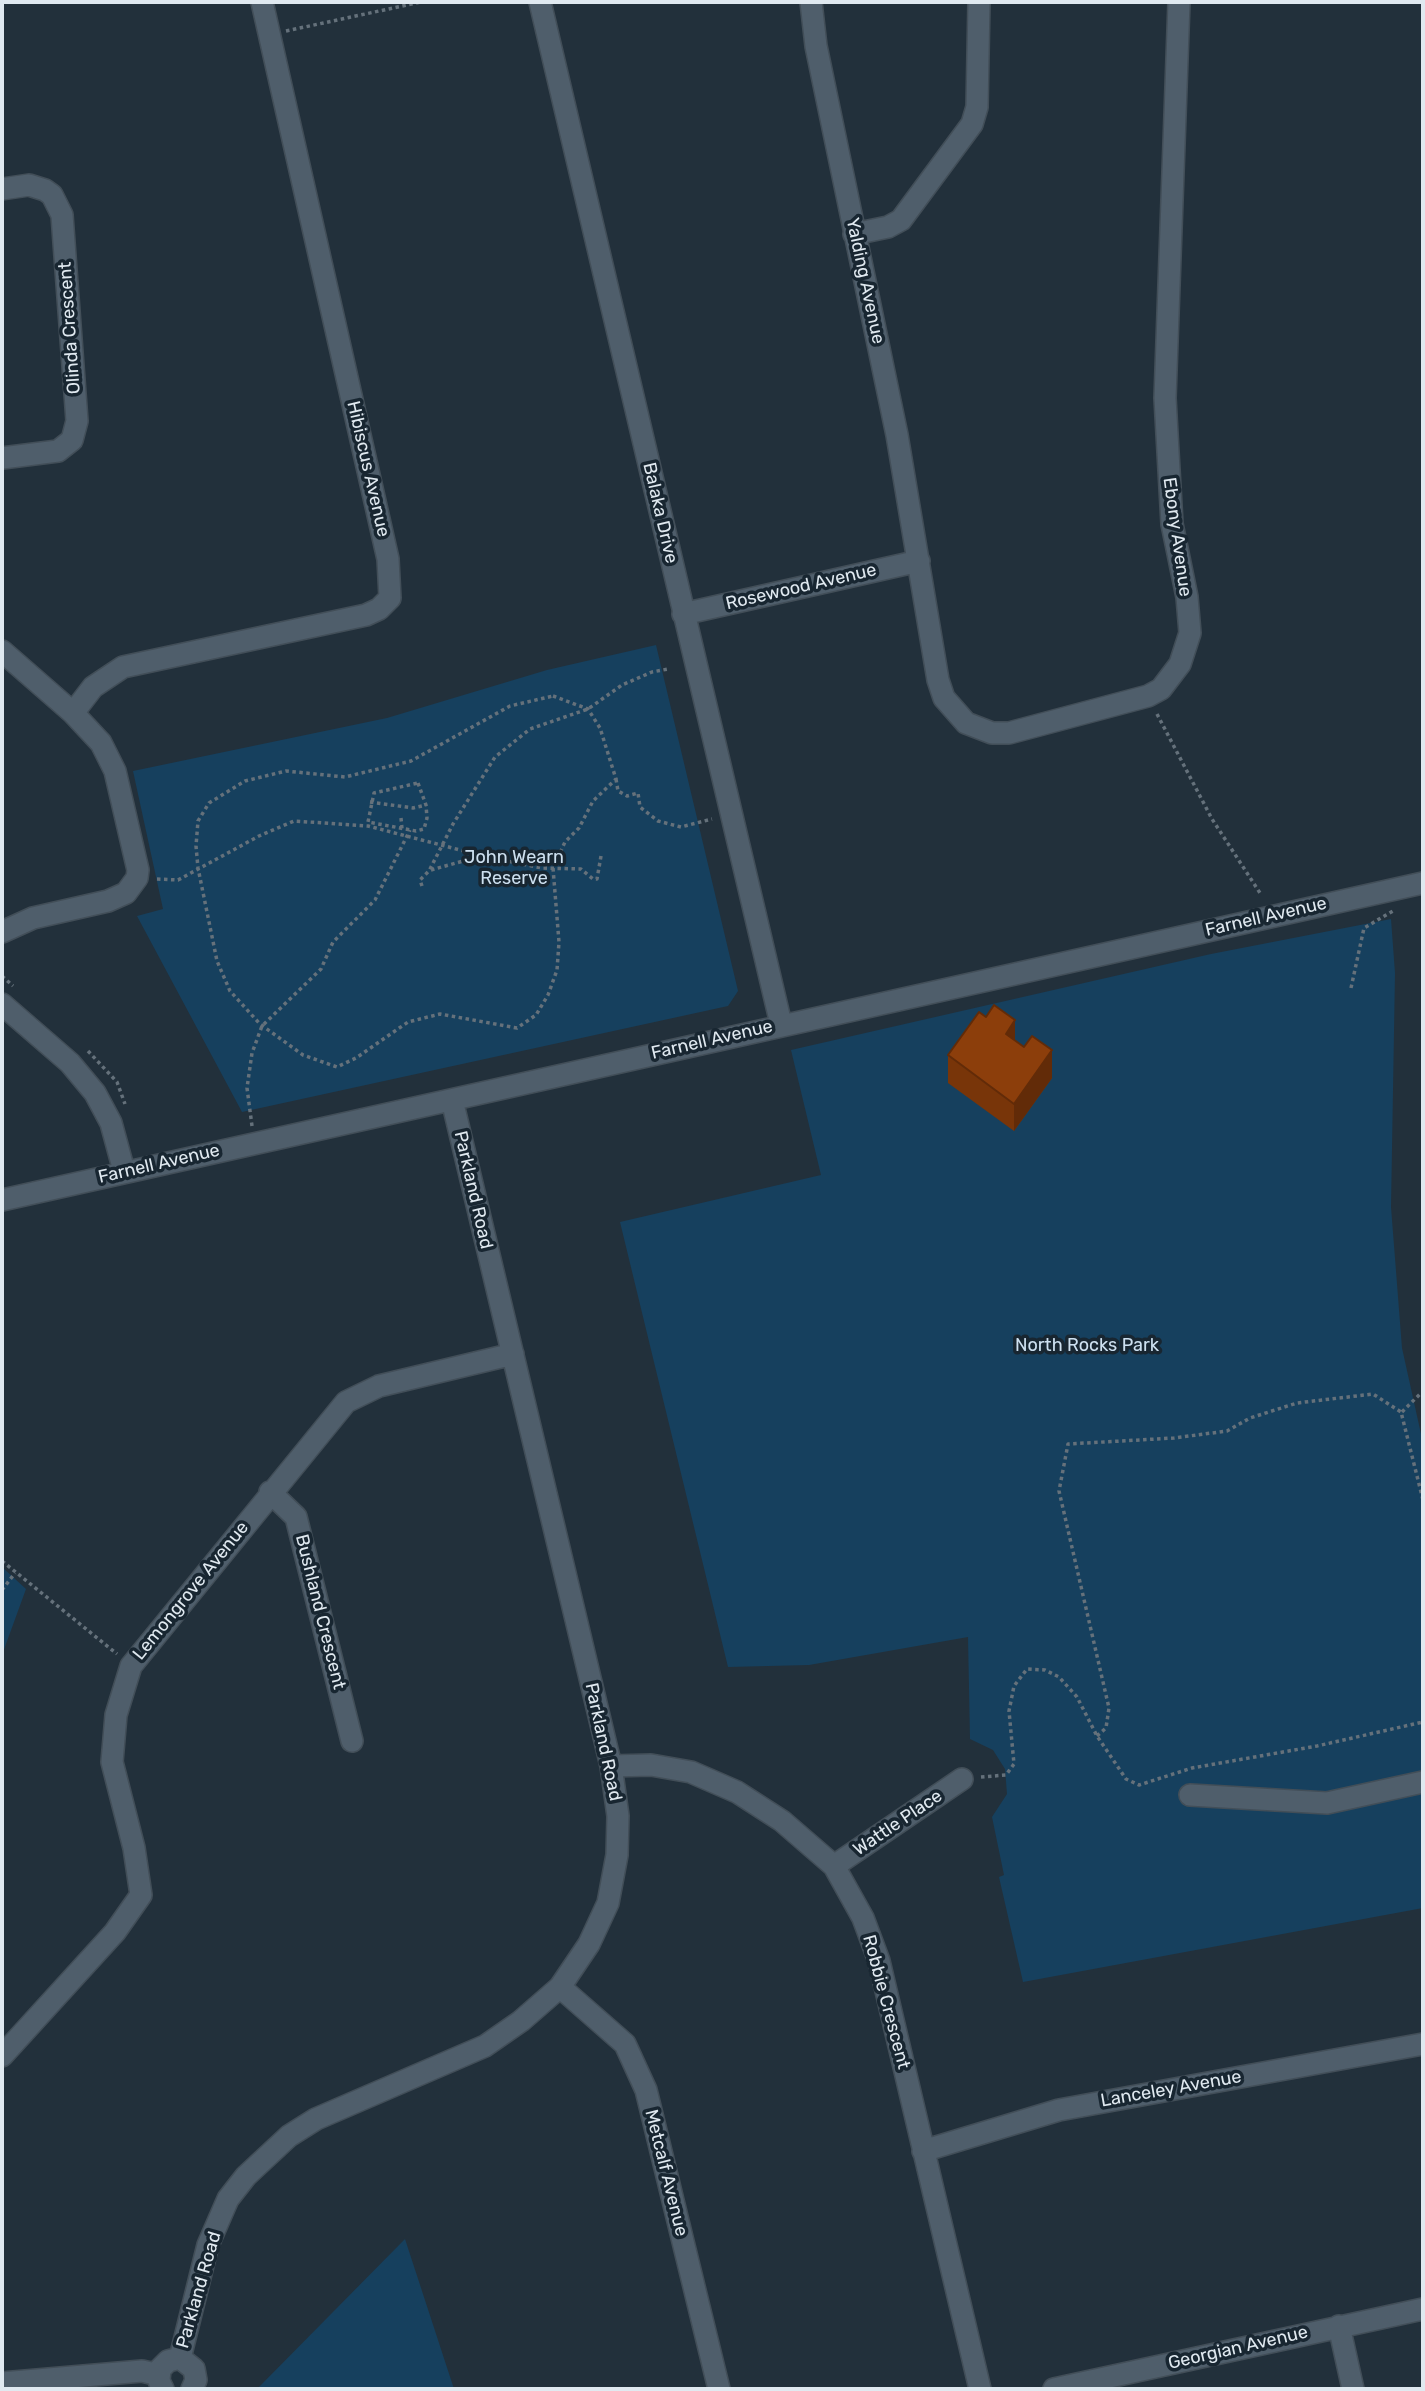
<!DOCTYPE html>
<html>
<head>
<meta charset="utf-8">
<style>
  body { margin:0 }
  #map { position:relative; width:1425px; height:2391px; overflow:hidden; background:#22303b; font-family:Rubik,sans-serif }
  canvas { display:block }
  .frame { position:absolute; inset:0; border:4px solid #e0e9f0; pointer-events:none }
</style>
</head>
<body>
<div id="map">
<canvas width="1425" height="2391"></canvas>
<div class="frame"></div>
</div>
<script>
const g = document.querySelector('canvas').getContext('2d');
g.lineJoin = 'round';
function fill(path, color) {
  g.fillStyle = color;
  g.fill(path, 'evenodd');
}
function toPath(rows) {
  const path = new Path2D();
  for (const r of rows) {
    path.moveTo(r[0], r[1]);
    for (let i = 2; i < r.length; i += 2) path.lineTo(r[i], r[i + 1]);
  }
  return path;
}
function trace(path, color, width, dash) {
  g.strokeStyle = color;
  g.lineWidth = width;
  g.lineCap = dash ? 'butt' : 'round';
  g.setLineDash(dash || []);
  g.stroke(path);
}
function drawText(font, color, halo, rows, align = 'center') {
  g.font = font + ' Rubik,sans-serif';
  g.lineWidth = 7;
  g.setLineDash([]);
  g.textBaseline = 'middle';
  g.strokeStyle = halo;
  g.fillStyle = color;
  for (const [text, x, y, turn = 0] of rows) {
    g.save();
    g.translate(x, y);
    g.rotate((+turn || 0) * Math.PI / 180);
    g.textAlign = isNaN(turn) ? turn : align;
    if (halo) g.strokeText(text, 0, 0);
    g.fillText(text, 0, 0);
    g.restore();
  }
}
fill(toPath([
  [656,645,738,991,728,1006,242,1112,137,916,163,909,133,771,387,718,547,670],
  [1391,919,1395,973,1391,1207,1402,1348,1423,1443,1423,1908,1023,1982,999,1877,1004,1875,992,1817,1007,1794,1005,1769,993,1750,970,1739,968,1637,809,1665,728,1667,620,1222,821,1175,791,1050,1211,954],
  [2,1567,26,1589,2,1655],
  [405,2239,454,2389,205,2389,257,2389]
]), '#16405e');
const minor = toPath([
  [540,2,781,1024],
  [811,2,816,46,897,435,938,680,944,698,966,723,992,733,1009,733,1148,696,1161,689,1180,664,1190,633,1187,597,1172,524,1165,398,1179,2],
  [2,189,29,185,45,190,52,195,62,215,77,421,72,440,58,451,2,458],
  [854,234,888,227,901,220,972,124,977,107,979,2],
  [683,614,919,561],
  [2,651,73,713,101,743,115,771,138,870,137,878,126,893,108,901,33,918,2,932],
  [73,713,93,687,123,667,366,615,379,609,390,598,388,559,262,2],
  [2,1004,70,1063,95,1093,111,1123,124,1171],
  [2,1200,1423,883],
  [270,1492,296,1517,352,1741],
  [611,1766,651,1765,691,1772,737,1792,782,1821,834,1866,863,1918,879,1961,980,2389],
  [1190,1795,1327,1803,1423,1782],
  [834,1866,962,1779],
  [560,1987,625,2044,646,2090,719,2389],
  [2,2056,115,1932,141,1895,134,1848,112,1762,116,1715,131,1666,346,1402,379,1386,513,1354],
  [923,2151,1059,2110,1423,2044],
  [1339,2326,1353,2389],
  [180,2358,208,2245,228,2199,246,2176,289,2136,316,2119,485,2046,521,2021,560,1987,589,1944,608,1903,617,1855,618,1816,611,1766,452,1100],
  [2,2383,142,2371,159,2375],
  [163,2389,159,2381,160,2369,168,2361,180,2358,194,2369,196,2380,192,2389],
  [1054,2389,1423,2309]
]);
trace(minor, '#424e58', 24);
trace(toPath([
  [286,31,421,2],
  [553,696,588,709,600,728,616,779,593,801,579,828,565,842,553,868,559,942,557,970,548,995,536,1015,517,1028,440,1014,408,1022,356,1058,337,1067,303,1055,260,1024,230,991,217,961,198,868,196,846,198,821,209,803,245,781,286,771,345,777,411,761,510,706,553,696],
  [1157,714,1212,819,1260,893],
  [616,779,618,791,627,796,638,793,640,807,658,821,681,827,712,819],
  [418,783,426,805,427,818,424,829,416,831,368,822,374,793,418,783],
  [370,802,413,808,426,805],
  [401,818,402,829],
  [431,870,481,856],
  [157,879,178,880,259,836,294,821,368,826,487,857,542,868,581,869,593,879,597,879,601,856],
  [422,886,420,880,429,871,453,824,495,757,530,729,588,709,622,685,652,672,668,669],
  [2,976,13,986],
  [1351,988,1364,928,1393,911],
  [88,1051,117,1082,125,1104],
  [252,1126,247,1088,252,1053,262,1026,321,969,333,942,375,900,410,830],
  [1402,1412,1420,1394],
  [2,1561,117,1654],
  [2,1590,15,1573],
  [1097,1736,1106,1728,1109,1708,1059,1491,1068,1444,1174,1438,1227,1431,1250,1418,1297,1403,1373,1394,1401,1412,1423,1500],
  [981,1777,1006,1775,1014,1764,1009,1711,1014,1686,1027,1669,1045,1670,1059,1677,1077,1697,1097,1736,1126,1779,1139,1785,1192,1768,1317,1746,1423,1722]
]), '#65717b', 3.5, [3.5, 3.5]);
trace(minor, '#4f5e6b', 21);
fill(toPath([
  [1015,1041,1052,1078,1014,1131,948,1083,948,1055]
]), '#783509');
fill(toPath([
  [1015,1020,1015,1048,1006,1034],
  [1052,1050,1052,1078,1014,1131,1014,1104]
]), '#622b08');
const building = toPath([
  [994,1005,1015,1020,1006,1034,1024,1047,1032,1036,1052,1050,1014,1104,948,1055,979,1012,986,1017,994,1005]
]);
fill(building, '#8c3e0b');
trace(building, '#622b08', 2);
drawText('18px', '#e0e9f0', '#182631', [
  ["Yalding Avenue",865,281,78],
  ["Olinda Crescent",70,328,-94],
  ["Hibiscus Avenue",368,469,77],
  ["Balaka Drive",660,513,77],
  ["Ebony Avenue",1177,537,82],
  ["Rosewood Avenue",801,587,-13],
  ["Farnell Avenue",1266,917,-13],
  ["Farnell Avenue",712,1040,-13],
  ["Farnell Avenue",159,1164,-13],
  ["Parkland Road",473,1190,77],
  ["Lemongrove Avenue",191,1591,-51],
  ["Bushland Crescent",320,1612,76],
  ["Parkland Road",603,1742,78],
  ["Wattle Place",898,1823,-34],
  ["Robbie Crescent",886,2002,75],
  ["Lanceley Avenue",1171,2089,-10],
  ["Metcalf Avenue",666,2173,76],
  ["Parkland Road",199,2290,-74],
  ["Georgian Avenue",1238,2348,-13]
]);
drawText('18px', '#cde0f0', '#182631', [
  ["John Wearn",514,858],
  ["Reserve",514,879],
  ["North Rocks Park",1087,1346]
]);
</script>
</body>
</html>
